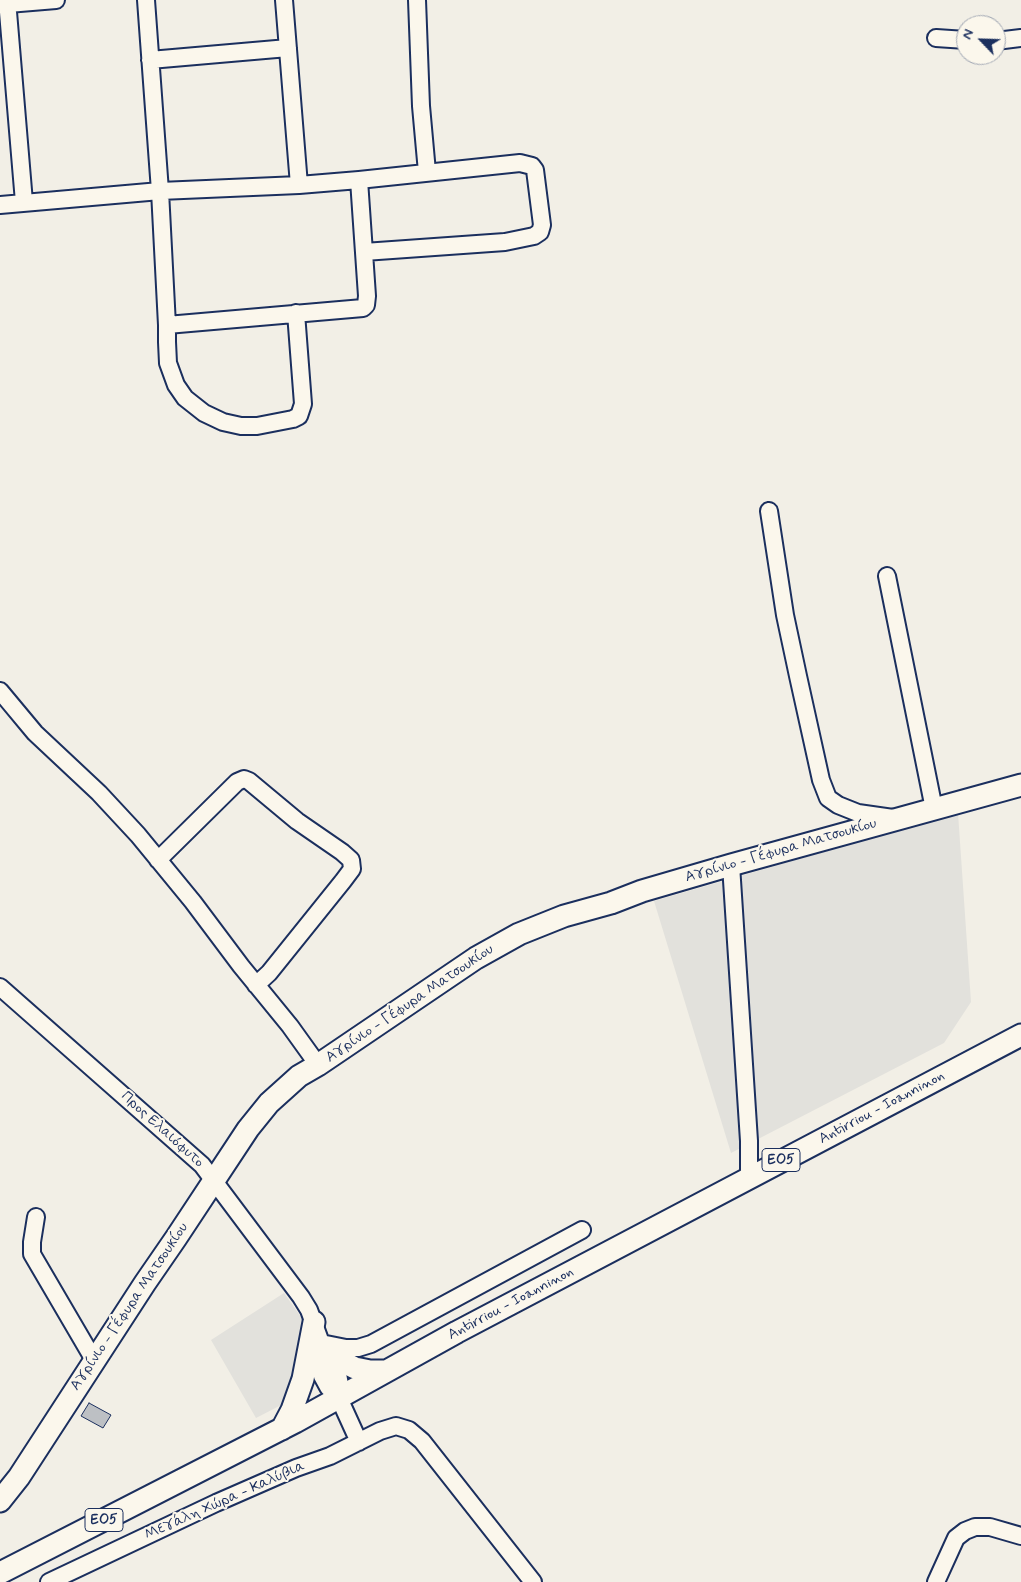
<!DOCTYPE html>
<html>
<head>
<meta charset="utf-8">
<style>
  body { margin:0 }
  #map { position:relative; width:1021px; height:1582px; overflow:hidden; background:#f2efe6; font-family:Mynerve,sans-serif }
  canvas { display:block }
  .north { position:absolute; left:956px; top:15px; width:50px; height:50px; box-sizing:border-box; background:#fbf7ec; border:1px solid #a1a7b3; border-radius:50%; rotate:294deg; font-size:14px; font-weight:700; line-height:20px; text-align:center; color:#1b2f5e }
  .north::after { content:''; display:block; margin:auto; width:18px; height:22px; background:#1b2f5e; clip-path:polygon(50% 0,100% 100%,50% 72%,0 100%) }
</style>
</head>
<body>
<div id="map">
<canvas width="1021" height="1582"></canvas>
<div class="north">N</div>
</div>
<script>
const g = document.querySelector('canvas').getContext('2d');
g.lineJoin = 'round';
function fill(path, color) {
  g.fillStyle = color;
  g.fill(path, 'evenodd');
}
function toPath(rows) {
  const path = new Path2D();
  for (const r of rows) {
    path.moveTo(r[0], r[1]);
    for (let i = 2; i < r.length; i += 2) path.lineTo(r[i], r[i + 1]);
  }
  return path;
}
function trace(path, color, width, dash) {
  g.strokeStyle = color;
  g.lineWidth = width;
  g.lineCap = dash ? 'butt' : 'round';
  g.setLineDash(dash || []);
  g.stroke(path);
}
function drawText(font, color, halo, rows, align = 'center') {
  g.font = font + ' Mynerve,sans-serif';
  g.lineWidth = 4;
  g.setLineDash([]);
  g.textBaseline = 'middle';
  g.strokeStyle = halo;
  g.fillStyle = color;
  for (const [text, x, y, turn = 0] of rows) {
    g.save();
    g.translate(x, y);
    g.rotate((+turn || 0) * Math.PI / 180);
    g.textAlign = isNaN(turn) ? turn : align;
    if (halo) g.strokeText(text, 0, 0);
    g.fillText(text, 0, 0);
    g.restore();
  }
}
fill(toPath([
  [958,813,971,1002,944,1043,731,1153,654,901],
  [284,1293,306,1324,289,1401,256,1418,211,1340]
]), '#e2e1dc');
const building = toPath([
  [89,1403,111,1415,103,1428,81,1416,89,1403]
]);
fill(building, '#bdc0c4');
trace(building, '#1b2f5e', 1);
const minor = toPath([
  [7,0,24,202],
  [146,0,160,191,167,325,167,342,168,363,176,385,185,398,204,413,223,422,241,426,257,426,293,419,299,416,303,404,296,313],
  [284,0,299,185],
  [417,0,421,106,427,172],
  [8,4,56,0],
  [936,38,966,40],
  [996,41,1021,38],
  [150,60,288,48],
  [0,205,160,191,299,185,359,180,520,163,532,166,535,170,542,225,540,232,534,236,505,242,364,252],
  [167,325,363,308,366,305,367,296,359,180],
  [769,511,785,615,798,676,821,780,828,798,838,805,858,813,893,818],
  [887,576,934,809],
  [0,691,35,733,99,793,138,835,193,902,241,966,290,1026,318,1065],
  [158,860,237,782,244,779,249,781,297,821,342,852,351,860,352,869,343,881,269,973,256,985],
  [731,865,749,1141,749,1177],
  [0,987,202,1165,301,1297,309,1310,321,1343,330,1355,338,1374,340,1385,339,1398],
  [36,1217,32,1242,32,1254,94,1360],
  [321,1343,346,1348,358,1348,371,1344,582,1230],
  [321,1343,320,1354,322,1376,328,1387,339,1398,359,1442],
  [49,1582,216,1503,296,1468,330,1456,380,1431,396,1426,409,1430,422,1441,533,1582],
  [936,1582,956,1538,965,1531,975,1527,990,1527,1021,1536]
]);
const major = toPath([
  [330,1355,355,1368,370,1371,386,1371],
  [282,1429,292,1410,303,1379,314,1322],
  [0,1501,19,1477,145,1283,176,1238,248,1129,269,1103,299,1076,318,1065,476,958,519,934,564,916,611,903,642,891,731,865,1021,785],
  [0,1573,295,1422,457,1332,1021,1035]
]);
trace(minor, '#1b2f5e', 20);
trace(major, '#1b2f5e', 25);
trace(minor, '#fbf7ec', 16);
trace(major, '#fbf7ec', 21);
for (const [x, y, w] of [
  [781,1160,38],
  [104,1520,38]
]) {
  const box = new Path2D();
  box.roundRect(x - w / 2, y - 11.5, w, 23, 4);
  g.fillStyle = '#fbf7ec';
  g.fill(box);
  trace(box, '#1b2f5e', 1);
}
drawText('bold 14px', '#1b2f5e', null, [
  ["ΕΟ5",781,1160],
  ["ΕΟ5",104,1520]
]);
drawText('15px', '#1b2f5e', '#fbf7ec', [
  ["Αγρίνιο - Γέφυρα Ματσουκίου",781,851,-16],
  ["Αγρίνιο - Γέφυρα Ματσουκίου",410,1004,-34],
  ["Antirriou - Ioanninon",882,1108,-28],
  ["Προς Ελαιόφυτο",162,1130,42],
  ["Antirriou - Ioanninon",511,1304,-28],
  ["Αγρίνιο - Γέφυρα Ματσουκίου",130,1307,-56],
  ["Μεγάλη Χώρα - Καλύβια",225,1501,-24]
]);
</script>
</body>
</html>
